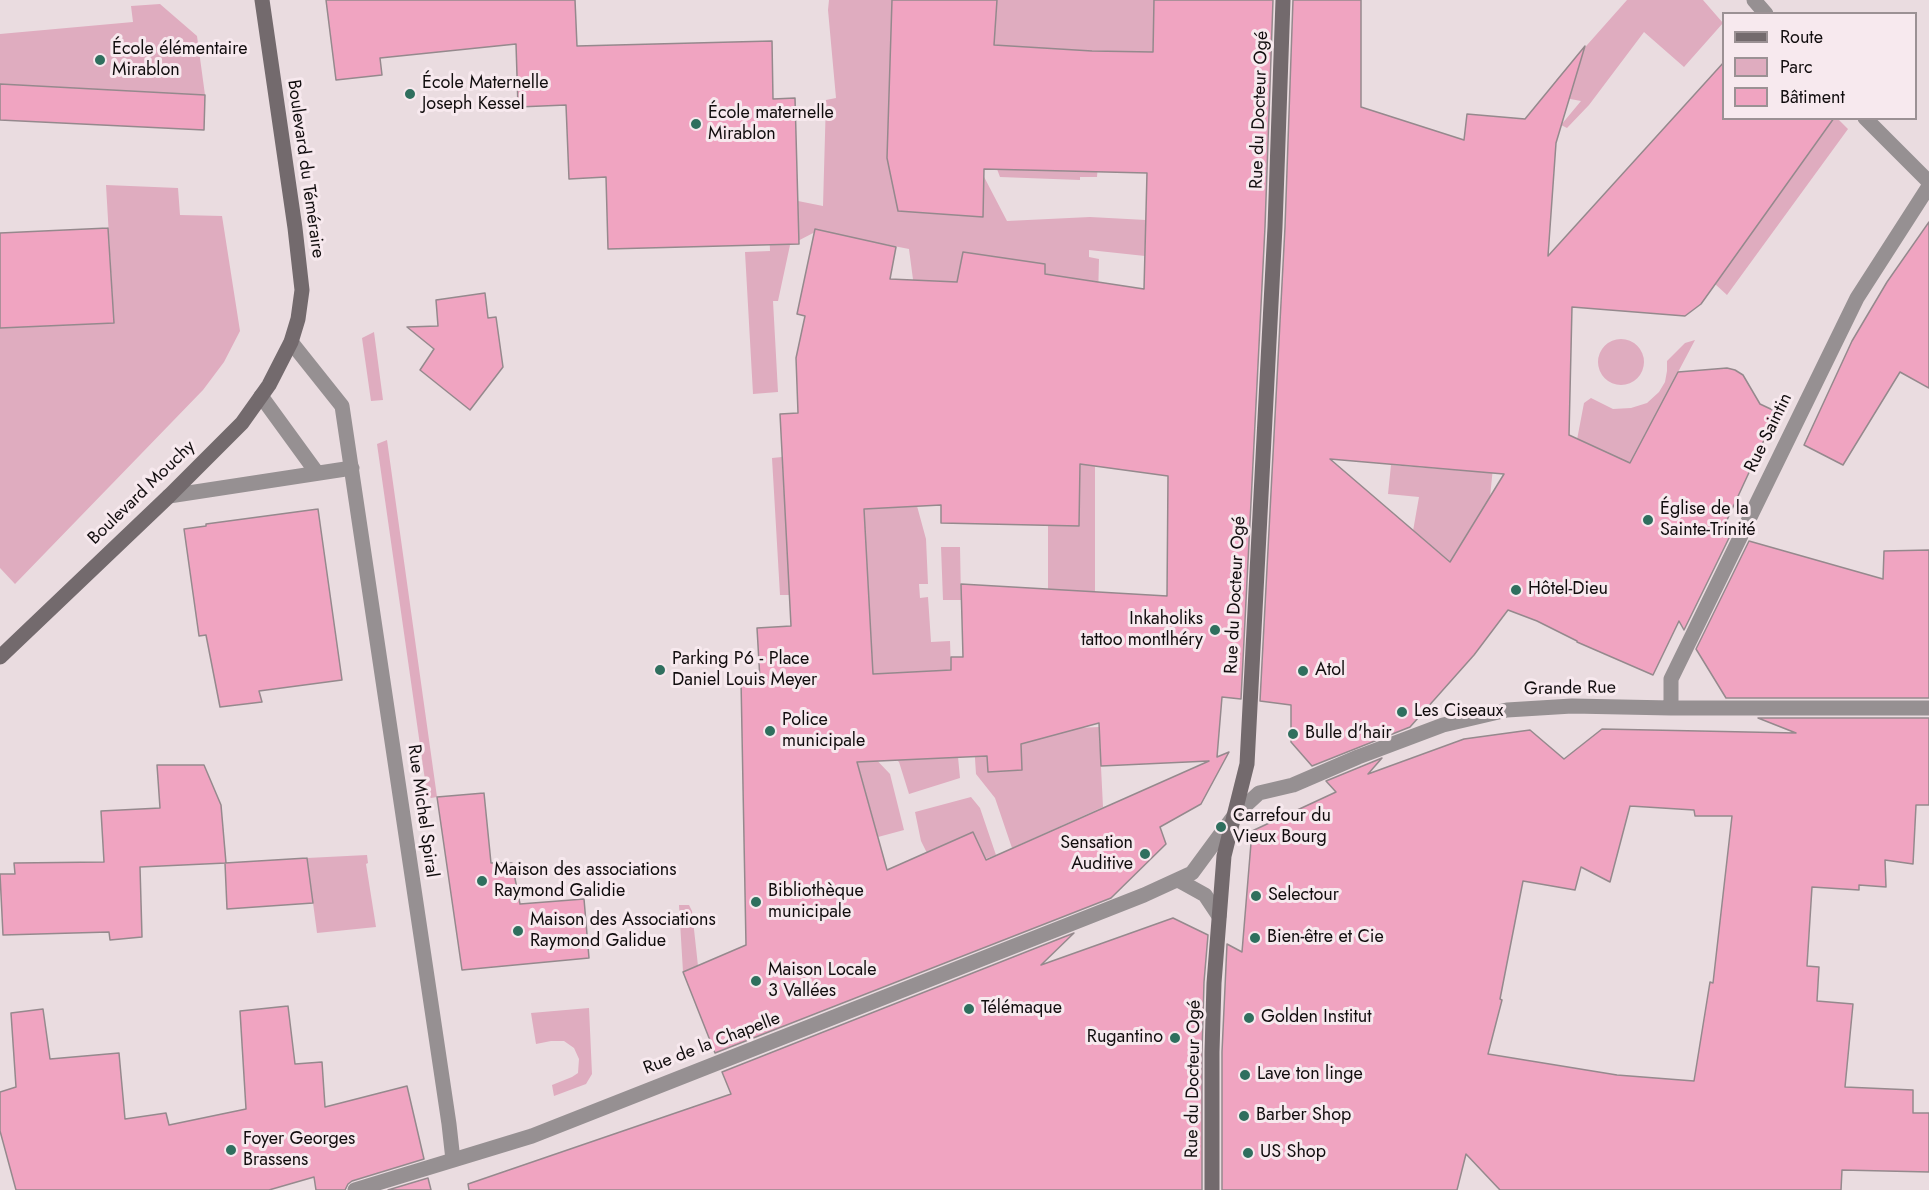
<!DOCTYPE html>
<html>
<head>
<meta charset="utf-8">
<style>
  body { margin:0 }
  #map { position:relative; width:1929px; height:1190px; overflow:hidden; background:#eadce0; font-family:Jost,sans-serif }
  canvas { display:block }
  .legend { position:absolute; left:1722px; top:12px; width:195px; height:108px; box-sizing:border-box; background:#f7e9ee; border:2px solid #9b9194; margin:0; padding:8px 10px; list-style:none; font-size:18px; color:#110d0e }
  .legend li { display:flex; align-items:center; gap:12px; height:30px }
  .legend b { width:30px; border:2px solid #9b9194 }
</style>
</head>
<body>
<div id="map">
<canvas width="1929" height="1190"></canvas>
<ul class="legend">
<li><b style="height:8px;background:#736a6d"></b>Route</li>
<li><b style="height:16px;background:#dfacbf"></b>Parc</li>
<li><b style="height:16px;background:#f0a4c1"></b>Bâtiment</li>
</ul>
</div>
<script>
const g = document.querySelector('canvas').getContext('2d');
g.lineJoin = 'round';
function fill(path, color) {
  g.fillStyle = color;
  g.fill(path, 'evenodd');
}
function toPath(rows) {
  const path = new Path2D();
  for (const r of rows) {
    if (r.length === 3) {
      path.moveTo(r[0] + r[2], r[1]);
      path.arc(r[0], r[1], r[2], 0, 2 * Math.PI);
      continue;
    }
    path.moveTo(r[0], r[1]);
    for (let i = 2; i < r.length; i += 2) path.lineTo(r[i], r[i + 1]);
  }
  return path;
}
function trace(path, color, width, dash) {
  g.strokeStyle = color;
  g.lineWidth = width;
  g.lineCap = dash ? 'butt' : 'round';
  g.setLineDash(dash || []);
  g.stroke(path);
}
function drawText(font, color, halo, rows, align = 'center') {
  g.font = font + ' Jost,sans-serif';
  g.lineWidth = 6;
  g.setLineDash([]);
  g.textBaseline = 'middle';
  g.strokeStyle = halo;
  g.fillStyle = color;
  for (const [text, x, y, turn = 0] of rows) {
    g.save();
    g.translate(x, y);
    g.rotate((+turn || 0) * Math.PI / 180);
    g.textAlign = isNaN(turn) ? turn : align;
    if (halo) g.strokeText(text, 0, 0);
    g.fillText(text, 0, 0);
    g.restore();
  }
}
fill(toPath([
  [829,0,892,0,1007,221,1090,217,1146,220,1145,256,1089,250,1089,257,1099,259,1095,420,1095,592,1048,600,1048,525,1079,526,1080,458,963,252,958,282,914,287,909,249,817,231,790,245,778,301,773,301,778,392,753,394,745,252,770,251,768,195,823,206,826,100,836,98,828,10],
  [997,0,1154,0,1153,52,1092,51,994,45],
  [1627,0,1703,0,1723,23,1684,67,1644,32,1589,105,1567,128,1561,125,1581,101,1565,98,1556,80],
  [160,4,197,36,205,95,0,84,0,34,133,22,131,6],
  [1826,119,1838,119,1848,129,1727,295,1715,284,1828,127],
  [1098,164,1097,177,1080,177,1080,180,1000,177,997,169,1090,172],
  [106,185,178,188,180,215,222,216,240,331,224,362,203,390,15,584,0,568,0,328,114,323],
  [374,332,383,400,371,401,362,338],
  [1621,362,23],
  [1695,340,1630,463,1595,447,1576,445,1584,403,1591,398,1613,409,1631,408,1647,403,1659,392,1665,382,1667,371,1667,361,1685,343],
  [387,440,437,797,431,798,427,794,377,444],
  [1495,448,1490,497,1450,561,1413,531,1419,497,1388,494,1391,465,1467,471],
  [782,457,790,595,780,595,772,458],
  [917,506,926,539,928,584,919,584,920,598,928,597,931,642,950,641,951,670,873,674,864,509],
  [941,547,960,547,961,600,943,600],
  [1099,727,1103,807,1012,848,995,798,976,774,974,743,986,743,988,772,1022,770,1021,741,1036,740,1078,728],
  [872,737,958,757,960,778,909,794,899,762],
  [848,739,869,752,890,774,904,830,878,837,862,779,851,779],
  [971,797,980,808,996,855,985,859,927,853,921,841,915,812],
  [367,855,368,863,366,864,376,927,317,933,307,858],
  [679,905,689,905,692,911,698,966,683,972],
  [589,1008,592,1074,586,1084,554,1096,552,1085,572,1077,578,1073,579,1059,574,1048,564,1041,551,1041,536,1044,531,1013]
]), '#dfacbf');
const building = toPath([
  [326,0,575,0,577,46,772,41,773,99,795,98,799,244,608,249,606,177,569,179,566,105,518,107,516,44,380,58,382,75,336,80,326,0],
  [892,0,997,0,994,45,1092,51,1153,52,1154,0,1273,0,1265,227,1241,699,1222,697,1217,757,1229,752,1201,804,1160,827,1166,844,1111,898,715,1053,683,972,746,945,741,680,760,680,757,628,791,626,780,414,798,413,796,358,805,316,797,314,815,229,896,247,890,279,957,282,963,252,1045,264,1045,274,1144,289,1147,173,984,169,983,217,898,211,887,158,892,0],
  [1080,464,1168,476,1167,596,961,584,963,657,951,657,951,670,873,674,864,509,941,505,941,523,1079,526,1080,464],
  [1099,723,1101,766,1209,761,986,860,973,832,887,870,857,762,987,756,988,772,1022,770,1021,744,1099,723],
  [1293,0,1361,0,1361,107,1464,140,1467,114,1525,119,1585,46,1556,143,1548,256,1724,62,1724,118,1834,118,1701,304,1685,316,1572,307,1569,435,1630,463,1678,372,1727,368,1735,370,1743,375,1760,404,1777,412,1721,533,1730,536,1684,630,1679,621,1653,675,1577,642,1577,641,1537,621,1508,610,1474,655,1410,727,1312,766,1291,742,1291,705,1260,701,1285,227,1293,0],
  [1330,459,1504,474,1450,562,1330,459],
  [0,84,205,95,204,130,0,120,0,84],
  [1929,222,1929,388,1900,372,1843,465,1804,445,1852,341,1887,282,1929,222],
  [108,228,114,323,0,328,0,233,108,228],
  [485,293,488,318,496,317,503,367,470,410,420,370,434,349,407,327,438,326,436,300,485,293],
  [318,509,342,680,259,691,262,702,220,707,206,635,199,636,184,529,206,526,206,524,318,509],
  [1749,541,1883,579,1884,551,1929,550,1929,698,1726,698,1696,649,1749,541],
  [1758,718,1929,718,1929,805,1916,805,1913,864,1885,860,1886,887,1859,885,1859,890,1812,887,1807,966,1819,967,1817,1001,1853,1004,1845,1087,1913,1090,1913,1113,1929,1113,1929,1172,1842,1170,1841,1190,1500,1190,1466,1154,1457,1190,1222,1190,1222,1052,1227,944,1242,952,1252,831,1336,792,1326,781,1382,758,1368,774,1464,739,1530,730,1564,759,1602,729,1796,733,1758,718],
  [1630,806,1694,810,1695,816,1732,816,1713,983,1710,982,1694,1081,1617,1075,1488,1054,1502,1000,1500,999,1523,881,1575,890,1581,867,1610,882,1630,806],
  [157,765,204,765,221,805,226,863,140,867,142,937,110,940,109,932,3,935,0,874,15,874,14,863,104,862,101,811,160,808,157,765],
  [484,793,491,863,512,863,520,904,584,899,589,958,462,970,437,797,484,793],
  [307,858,313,903,227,909,225,863,307,858],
  [1173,918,1208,935,1204,982,1202,1052,1202,1190,469,1190,468,1184,731,1094,722,1072,1074,933,1041,965,1173,918],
  [288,1006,295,1064,322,1062,325,1107,407,1086,424,1159,352,1181,348,1184,345,1190,316,1190,314,1177,269,1190,16,1190,0,1131,0,1092,16,1087,11,1013,43,1009,50,1059,119,1053,125,1119,166,1113,169,1125,246,1109,240,1011,288,1006],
  [428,1178,431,1190,388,1190,428,1178]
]);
fill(building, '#f0a4c1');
trace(building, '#95898d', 1.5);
trace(toPath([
  [1754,0,1766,14],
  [1865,118,1929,182],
  [291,342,342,406,449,1124,453,1160],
  [261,396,317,473],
  [169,496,352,468],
  [1671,708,1671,679,1857,298,1929,186],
  [1178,880,1205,895,1219,916],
  [355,1190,532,1136,1144,895,1192,873,1234,816,1259,793,1293,785,1358,757,1443,725,1507,710,1572,706,1671,708,1929,708]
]), '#969092', 15);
trace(toPath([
  [0,657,169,496,242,423,269,385,291,342,298,319,302,290,295,228,262,0],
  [1212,1190,1212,1052,1214,983,1224,856,1247,764,1275,227,1283,0]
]), '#736a6d', 15);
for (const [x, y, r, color] of [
  [100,60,6,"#2f6f5e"],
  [410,94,6,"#2f6f5e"],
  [696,124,6,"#2f6f5e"],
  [1648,520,6,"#2f6f5e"],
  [1516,590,6,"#2f6f5e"],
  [1215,630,6,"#2f6f5e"],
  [660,670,6,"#2f6f5e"],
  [1303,671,6,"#2f6f5e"],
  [1402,712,6,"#2f6f5e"],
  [770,731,6,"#2f6f5e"],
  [1293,734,6,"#2f6f5e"],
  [1221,827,6,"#2f6f5e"],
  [1145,854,6,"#2f6f5e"],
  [482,881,6,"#2f6f5e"],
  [1256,896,6,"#2f6f5e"],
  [756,902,6,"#2f6f5e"],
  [518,931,6,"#2f6f5e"],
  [1255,938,6,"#2f6f5e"],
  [756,981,6,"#2f6f5e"],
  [969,1009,6,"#2f6f5e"],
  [1249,1018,6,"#2f6f5e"],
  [1175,1038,6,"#2f6f5e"],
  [1245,1075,6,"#2f6f5e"],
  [1244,1116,6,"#2f6f5e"],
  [231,1150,6,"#2f6f5e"],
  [1248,1153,6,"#2f6f5e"]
]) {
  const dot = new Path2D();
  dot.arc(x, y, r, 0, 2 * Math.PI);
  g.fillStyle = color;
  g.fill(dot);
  trace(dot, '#f7e9ee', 2);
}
drawText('18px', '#110d0e', '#f7e9ee', [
  ["École élémentaire",112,50],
  ["Mirablon",112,71],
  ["École Maternelle",422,84],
  ["Joseph Kessel",422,105],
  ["École maternelle",708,114],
  ["Mirablon",708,135],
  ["Église de la",1660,510],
  ["Sainte-Trinité",1660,531],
  ["Hôtel-Dieu",1528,590],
  ["Inkaholiks",1203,620,"right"],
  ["tattoo montlhéry",1203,641,"right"],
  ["Parking P6 - Place",672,660],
  ["Daniel Louis Meyer",672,681],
  ["Atol",1315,671],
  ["Les Ciseaux",1414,712],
  ["Police",782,721],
  ["municipale",782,742],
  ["Bulle d'hair",1305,734],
  ["Carrefour du",1233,817],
  ["Vieux Bourg",1233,838],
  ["Sensation",1133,844,"right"],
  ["Auditive",1133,865,"right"],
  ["Maison des associations",494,871],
  ["Raymond Galidie",494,892],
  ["Bibliothèque",768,892],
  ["municipale",768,913],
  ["Selectour",1268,896],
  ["Maison des Associations",530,921],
  ["Raymond Galidue",530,942],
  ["Bien-être et Cie",1267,938],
  ["Maison Locale",768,971],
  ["3 Vallées",768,992],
  ["Télémaque",981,1009],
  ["Golden Institut",1261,1018],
  ["Rugantino",1163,1038,"right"],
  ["Lave ton linge",1257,1075],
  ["Barber Shop",1256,1116],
  ["Foyer Georges",243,1140],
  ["Brassens",243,1161],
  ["US Shop",1260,1153]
], 'left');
drawText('18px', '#110d0e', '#f7e9ee', [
  ["Rue du Docteur Ogé",1260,110,-88],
  ["Boulevard du Téméraire",305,169,82],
  ["Rue Saintin",1769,433,-64],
  ["Boulevard Mouchy",142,493,-44],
  ["Rue du Docteur Ogé",1236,595,-87],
  ["Grande Rue",1570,689,-1],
  ["Rue Michel Spiral",422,811,82],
  ["Rue de la Chapelle",712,1044,-21],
  ["Rue du Docteur Ogé",1194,1079,-89]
]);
</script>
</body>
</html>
